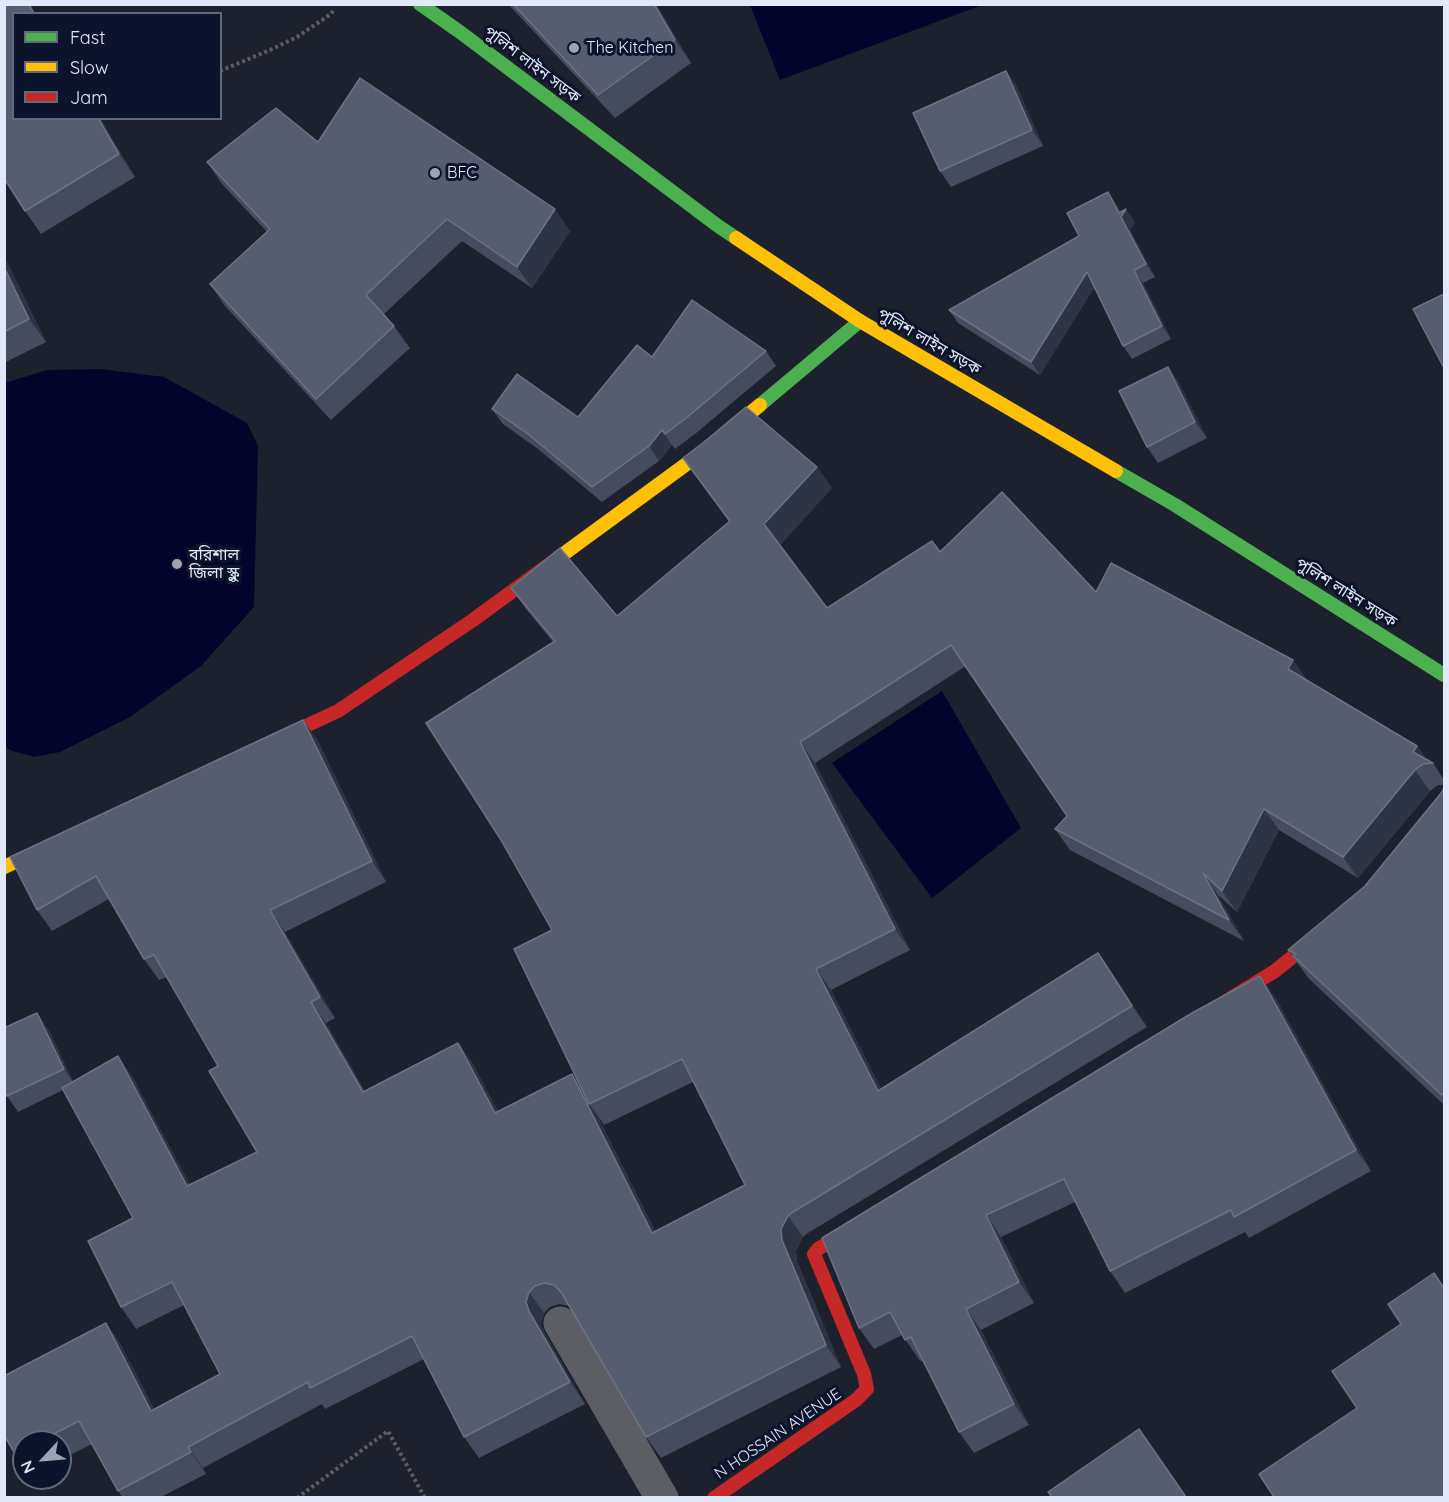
<!DOCTYPE html>
<html>
<head>
<meta charset="utf-8">
<style>
  body { margin:0 }
  #map { position:relative; width:1449px; height:1502px; overflow:hidden; background:#1c212d; font-family:Quicksand,sans-serif }
  canvas { display:block }
  .frame { position:absolute; inset:0; border:6px solid #e1e9f9; pointer-events:none }
  .legend { position:absolute; left:12px; top:12px; width:210px; height:108px; box-sizing:border-box; background:#0b142a; border:2px solid #61697d; margin:0; padding:8px 10px; list-style:none; font-size:18px; color:#e1e9f9 }
  .legend li { display:flex; align-items:center; gap:12px; height:30px }
  .legend b { width:30px; border:2px solid #61697d }
  .north { position:absolute; left:12px; top:1430px; width:60px; height:60px; box-sizing:border-box; background:#0b142a; border:2px solid #61697d; border-radius:50%; rotate:244deg; font-size:16px; font-weight:700; line-height:24px; text-align:center; color:#e1e9f9 }
  .north::after { content:''; display:block; margin:auto; width:21px; height:27px; background:#9ca3b2; clip-path:polygon(50% 0,100% 100%,50% 72%,0 100%) }
</style>
</head>
<body>
<div id="map">
<canvas width="1449" height="1502"></canvas>
<div class="frame"></div>
<ul class="legend">
<li><b style="height:8px;background:#4caf50"></b>Fast</li>
<li><b style="height:8px;background:#ffc107"></b>Slow</li>
<li><b style="height:8px;background:#c62828"></b>Jam</li>
</ul>
<div class="north">N</div>
</div>
<script>
const g = document.querySelector('canvas').getContext('2d');
g.lineJoin = 'round';
function fill(path, color) {
  g.fillStyle = color;
  g.fill(path, 'evenodd');
}
function toPath(rows) {
  const path = new Path2D();
  for (const r of rows) {
    path.moveTo(r[0], r[1]);
    for (let i = 2; i < r.length; i += 2) path.lineTo(r[i], r[i + 1]);
  }
  return path;
}
function trace(path, color, width, dash) {
  g.strokeStyle = color;
  g.lineWidth = width;
  g.lineCap = dash ? 'butt' : 'round';
  g.setLineDash(dash || []);
  g.stroke(path);
}
function drawText(font, color, halo, rows, align = 'center') {
  g.font = font + ' Quicksand,"Noto Sans Bengali",sans-serif';
  g.lineWidth = 6;
  g.setLineDash([]);
  g.textBaseline = 'middle';
  g.strokeStyle = halo;
  g.fillStyle = color;
  for (const [text, x, y, turn = 0] of rows) {
    g.save();
    g.translate(x, y);
    g.rotate((+turn || 0) * Math.PI / 180);
    g.textAlign = isNaN(turn) ? turn : align;
    if (halo) g.strokeText(text, 0, 0);
    g.fillText(text, 0, 0);
    g.restore();
  }
}
fill(toPath([
  [750,5,982,5,780,80],
  [100,369,164,377,247,423,258,446,254,607,201,666,130,717,60,752,34,757,10,750,5,746,5,383,47,370],
  [942,691,1021,828,932,898,832,763]
]), '#03032c');
trace(toPath([
  [220,71,270,50,297,37,331,14,334,9],
  [297,1498,388,1431,425,1498]
]), '#5a5d64', 4, [3, 3]);
trace(toPath([
  [560,1323,662,1498]
]), '#5c5e63', 33);
trace(toPath([
  [420,4,460,32,718,226,736,238],
  [760,405,860,321],
  [1116,471,1175,505,1444,675]
]), '#4caf50', 14);
trace(toPath([
  [736,238,860,321,1116,471],
  [558,558,707,449,760,405],
  [4,867,55,844]
]), '#ffc107', 14);
trace(toPath([
  [267,744,338,711,473,620,558,558],
  [1223,1003,1275,971,1327,929],
  [714,1498,856,1400,867,1389,864,1374,814,1254,818,1249,864,1221]
]), '#c62828', 14);
fill(toPath([
  [508,4,656,4,691,63,615,118],
  [1006,71,1017,87,1043,146,951,187,940,171],
  [100,118,135,177,41,234,25,211],
  [318,142,570,231,532,288,462,241,384,314,394,326,410,348,331,420,225,306,210,284,267,232,222,184,207,162],
  [1108,192,1121,212,1135,222,1130,230,1155,277,1143,283,1171,339,1132,359,1123,346,1094,287,1040,375,958,323,949,310,1079,236],
  [4,256,46,342,4,363],
  [766,351,776,366,695,434,675,449,672,445,659,461,602,502,538,449,503,424,492,409,578,417,652,357],
  [1168,367,1179,383,1207,438,1158,463,1147,447],
  [746,407,817,467,832,488,780,545,827,608,932,541,940,551,1002,492,1096,592,1111,563,1293,660,1307,680,1417,746,1427,760,1433,763,1444,780,1444,785,1438,785,1430,791,1358,878,1279,830,1237,912,1218,895,1244,941,1070,850,1055,829,1067,816,966,666,815,763,910,950,831,990,881,1089,1098,953,1113,974,1147,1027,808,1233,803,1237,796,1251,797,1261,841,1367,661,1458,646,1437,571,1308,569,1306,559,1304,550,1307,544,1313,541,1324,544,1332,585,1404,479,1458,464,1437,424,1359,325,1409,322,1404,203,1468,206,1474,161,1497,122,1497,92,1444,60,1460,60,1442,24,1442,24,1468,15,1454,4,1435,4,1376,106,1323,121,1345,154,1409,220,1374,184,1305,136,1329,121,1307,88,1241,133,1218,63,1090,18,1112,7,1096,4,1091,4,1028,37,1013,48,1029,73,1081,118,1056,133,1078,190,1185,257,1152,209,1071,218,1066,167,977,159,980,144,959,109,899,52,931,37,910,10,857,303,720,318,741,386,882,285,932,335,1018,326,1023,365,1091,458,1043,473,1064,498,1112,572,1074,581,1087,514,949,552,930,501,840,426,723,553,642,526,609,511,588,560,548,617,616,729,522,683,458,704,442],
  [693,1082,745,1185,655,1231,596,1113,604,1125],
  [1444,787,1444,1105,1309,979,1288,950,1365,886,1442,792],
  [1275,997,1371,1171,1249,1238,1245,1232,1125,1293,1110,1271,1075,1202,1001,1237,1034,1303,981,1330,1029,1425,974,1453,959,1432,923,1360,920,1361,902,1335,874,1349,859,1328,822,1238]
]), '#454c5e');
fill(toPath([
  [29,4,30,4,36,14,34,14],
  [654,4,656,4,691,63,675,40],
  [1006,71,1017,87,1043,146,1032,130],
  [98,118,100,118,135,177,119,154],
  [1108,192,1117,205,1122,215,1126,209,1135,222,1130,230,1155,277,1146,264],
  [555,209,570,231,532,288,517,267],
  [4,256,46,342,29,319,4,267],
  [1134,270,1143,283,1171,339,1162,326],
  [1087,272,1096,285,1040,375,1031,362],
  [1168,367,1179,383,1207,438,1195,422],
  [662,430,672,445,659,461,649,446],
  [817,467,832,488,779,546,764,524],
  [1293,660,1308,681,1288,669],
  [303,720,318,741,386,882,372,861],
  [800,742,815,763,910,950,895,929],
  [1417,746,1429,764,1413,752],
  [1415,770,1430,791,1358,878,1343,857],
  [1264,809,1279,830,1237,912,1222,891],
  [1203,873,1218,895,1244,941,1229,920],
  [270,910,285,932,335,1018,320,997],
  [1098,953,1113,974,1147,1027,1132,1006],
  [816,969,831,990,893,1112,878,1091],
  [1260,976,1275,997,1371,1171,1356,1150],
  [311,1002,326,1023,378,1113,363,1092],
  [37,1013,48,1029,75,1085,64,1069],
  [458,1043,473,1064,510,1134,495,1113],
  [118,1056,133,1078,202,1207,187,1186],
  [572,1074,587,1096,589,1104,596,1113,667,1254,652,1233],
  [986,1215,1001,1237,1034,1303,1019,1282],
  [788,1216,803,1237,796,1251,797,1261,841,1367,826,1345,782,1240,781,1229],
  [529,1292,544,1313,541,1324,544,1332,585,1404,570,1382,529,1311,526,1302],
  [966,1309,981,1330,1029,1425,1014,1404],
  [106,1323,121,1345,166,1432,151,1411],
  [188,1447,203,1468,206,1474,191,1452]
]), '#2d3443');
const building = toPath([
  [4,4,29,4,34,14,14,14,14,118,98,118,119,154,25,211,4,178,4,4],
  [513,4,654,4,675,40,598,95,513,4],
  [1006,71,1032,130,940,171,913,113,1006,71],
  [360,78,555,209,517,267,447,219,366,295,394,326,316,399,210,284,270,229,207,162,276,108,318,142,360,78],
  [1108,192,1119,213,1126,209,1121,217,1146,264,1134,270,1162,326,1123,346,1087,272,1031,362,949,310,1079,236,1067,213,1108,192],
  [4,267,29,319,4,332,4,267],
  [1444,294,1444,368,1413,309,1444,294],
  [692,300,766,351,685,419,665,434,662,430,649,446,592,487,528,434,492,409,517,374,578,417,637,345,652,357,692,300],
  [1168,367,1195,422,1147,447,1119,391,1168,367],
  [746,407,817,467,764,524,827,608,932,541,940,552,1002,492,1096,592,1111,563,1293,660,1288,669,1417,746,1413,752,1433,763,1423,764,1415,770,1343,857,1264,809,1222,891,1203,873,1229,920,1055,829,1067,816,951,645,800,742,895,929,816,969,878,1091,1098,953,1132,1006,793,1212,788,1216,781,1229,782,1240,826,1345,646,1437,561,1292,554,1285,544,1283,535,1286,529,1292,526,1302,529,1311,570,1382,464,1437,412,1336,310,1388,308,1382,188,1447,191,1452,118,1491,79,1421,38,1442,24,1442,24,1449,15,1454,4,1435,4,1376,106,1323,151,1411,220,1374,172,1282,121,1307,88,1241,133,1218,62,1088,118,1056,187,1186,257,1152,209,1071,218,1066,154,955,144,959,96,876,37,910,10,857,303,720,372,861,270,910,320,997,311,1002,363,1092,458,1043,495,1113,572,1074,652,1233,745,1185,682,1059,589,1104,514,949,552,930,501,840,426,723,555,641,511,588,560,548,617,616,730,521,683,458,704,442,746,407],
  [1444,787,1444,1093,1442,1095,1293,956,1296,954,1288,950,1365,886,1442,792,1444,787],
  [1260,976,1356,1150,1234,1217,1231,1210,1110,1271,1064,1179,986,1215,1019,1282,966,1309,1014,1404,959,1432,911,1337,905,1340,890,1312,859,1328,822,1238,1192,1013,1260,976],
  [37,1013,64,1069,7,1096,4,1091,4,1028,37,1013],
  [1434,1273,1444,1288,1444,1497,1274,1497,1259,1474,1357,1408,1332,1371,1401,1324,1388,1304,1434,1273],
  [1139,1429,1186,1497,1052,1497,1048,1492,1139,1429]
]);
fill(building, '#565d6e');
trace(building, '#6b7384', 1.5);
for (const [x, y, r, color] of [
  [574,48,6,"#9ca3b2"],
  [435,173,6,"#9ca3b2"],
  [177,564,6,"#9ca3b2"]
]) {
  const dot = new Path2D();
  dot.arc(x, y, r, 0, 2 * Math.PI);
  g.fillStyle = color;
  g.fill(dot);
  trace(dot, '#0b142a', 2);
}
drawText('16px', '#e1e9f9', '#0b142a', [
  ["The Kitchen",586,48],
  ["BFC",447,173],
  ["বরিশাল",189,555],
  ["জিলা স্কুল",189,573]
], 'left');
drawText('16px', '#e1e9f9', '#0b142a', [
  ["পুলিশ লাইন সড়ক",532,65,37],
  ["পুলিশ লাইন সড়ক",929,342,30],
  ["পুলিশ লাইন সড়ক",1346,593,32],
  ["N HOSSAIN AVENUE",778,1434,-34]
]);
</script>
</body>
</html>
